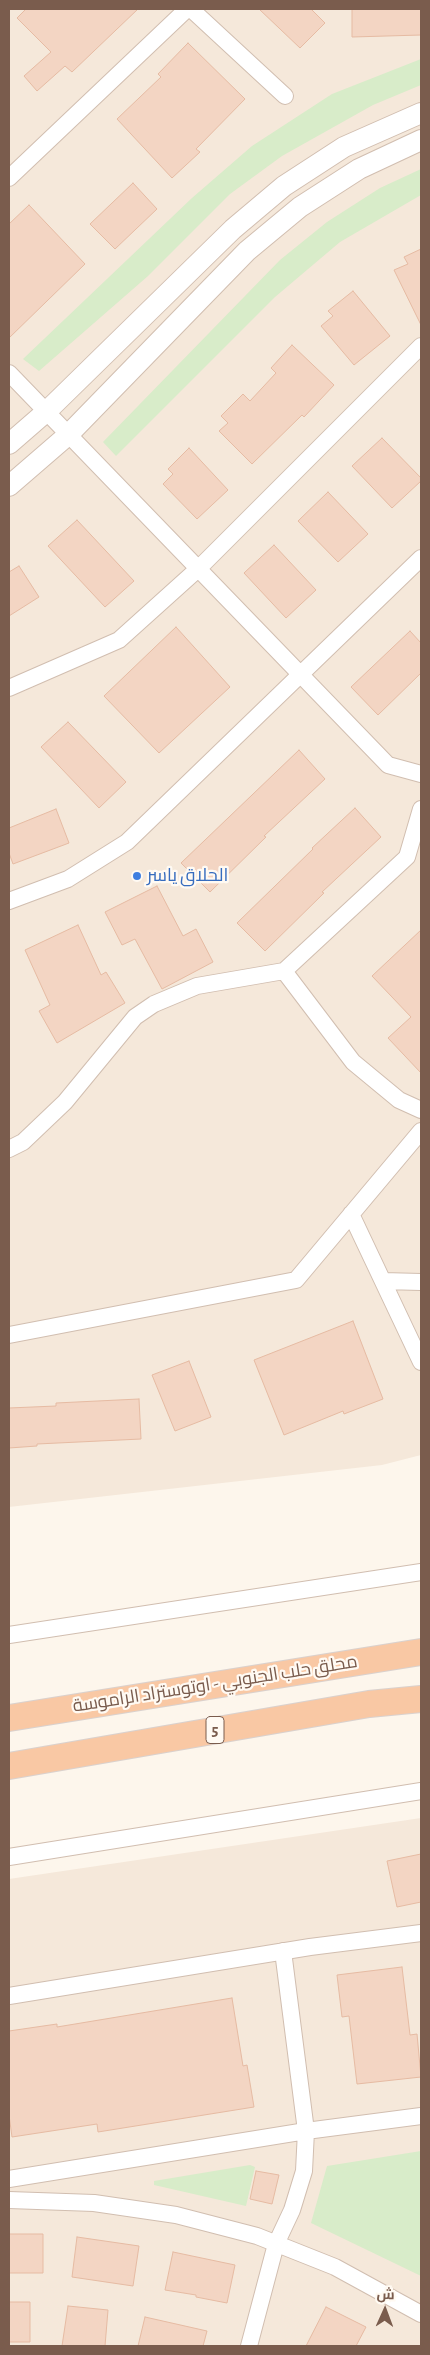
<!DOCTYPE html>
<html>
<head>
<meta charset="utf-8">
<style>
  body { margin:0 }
  #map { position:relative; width:430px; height:2355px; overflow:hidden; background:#fdf6ec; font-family:"Alegreya Sans",Cairo,sans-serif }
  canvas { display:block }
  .frame { position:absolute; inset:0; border:10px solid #7a5c4d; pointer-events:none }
  .north { position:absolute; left:360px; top:2285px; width:50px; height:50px; -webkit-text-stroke:4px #fffaf3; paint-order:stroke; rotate:2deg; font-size:14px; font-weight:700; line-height:20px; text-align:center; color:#7a5c4d }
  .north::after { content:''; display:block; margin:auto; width:18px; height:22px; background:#7a5c4d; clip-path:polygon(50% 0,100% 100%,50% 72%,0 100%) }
</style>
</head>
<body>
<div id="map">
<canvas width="430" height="2355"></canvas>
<div class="frame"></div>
<div class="north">ش</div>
</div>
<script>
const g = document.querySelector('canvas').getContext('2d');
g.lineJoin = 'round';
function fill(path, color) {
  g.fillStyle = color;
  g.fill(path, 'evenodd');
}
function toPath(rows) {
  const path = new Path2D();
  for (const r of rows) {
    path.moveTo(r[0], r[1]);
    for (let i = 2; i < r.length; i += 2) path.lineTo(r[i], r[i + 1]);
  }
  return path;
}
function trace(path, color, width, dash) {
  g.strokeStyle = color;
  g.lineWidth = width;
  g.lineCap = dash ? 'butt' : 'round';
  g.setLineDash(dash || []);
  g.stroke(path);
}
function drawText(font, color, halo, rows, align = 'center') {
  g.font = font + ' "Alegreya Sans",Cairo,sans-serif';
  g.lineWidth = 4.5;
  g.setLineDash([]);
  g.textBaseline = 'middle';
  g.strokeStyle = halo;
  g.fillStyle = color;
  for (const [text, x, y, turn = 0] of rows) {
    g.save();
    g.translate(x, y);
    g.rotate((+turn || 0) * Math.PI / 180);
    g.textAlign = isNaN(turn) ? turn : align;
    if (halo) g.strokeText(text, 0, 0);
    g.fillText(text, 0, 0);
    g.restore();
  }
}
fill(toPath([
  [9,9,421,9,421,1455,382,1465,9,1507],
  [421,1818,421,2346,9,2346,9,1879]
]), '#f5e8da');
fill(toPath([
  [421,59,421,85,373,105,282,156,230,194,148,276,39,371,23,359,192,198,252,146,332,94],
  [421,169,421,195,340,242,275,297,116,456,103,442,280,260,327,222,380,188],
  [421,2151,421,2276,311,2223,327,2166],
  [250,2165,255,2167,246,2206,154,2185,154,2181]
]), '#d8ecc9');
const building = toPath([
  [26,9,138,9,72,72,65,66,37,91,24,76,51,52,17,18,26,9],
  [259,9,311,9,325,23,300,48,259,9],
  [352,9,421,9,421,35,352,37,352,9],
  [188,43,245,99,196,149,200,152,172,178,117,119,161,77,158,74,188,43],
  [133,183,157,209,115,249,90,224,133,183],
  [29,205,85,264,9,338,9,224,29,205],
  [421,249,421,325,394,270,408,264,404,257,421,249],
  [353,291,390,336,354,365,321,326,333,316,328,311,353,291],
  [292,345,334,385,304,417,302,415,252,464,219,431,228,423,221,416,243,394,250,401,276,373,271,368,292,345],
  [382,438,421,478,421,481,392,508,352,466,382,438],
  [189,448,228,490,197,519,163,484,173,474,168,469,189,448],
  [328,492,368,534,338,562,298,521,328,492],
  [77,520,134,581,105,607,48,546,77,520],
  [274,545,316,590,286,618,244,573,274,545],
  [19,566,39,597,9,616,9,572,19,566],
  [176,627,230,687,159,753,104,696,176,627],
  [410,631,421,643,421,673,378,715,351,687,410,631],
  [68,722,126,782,99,808,41,747,68,722],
  [299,750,325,779,264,836,266,837,210,892,181,863,299,750],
  [355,808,381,837,322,892,324,893,265,951,237,923,313,849,312,848,355,808],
  [56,809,69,843,13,864,9,853,9,828,56,809],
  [157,886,183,936,196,929,213,962,162,989,135,939,122,945,105,912,157,886],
  [78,925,101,975,106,972,125,1003,57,1043,39,1011,50,1005,25,950,78,925],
  [421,930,421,1073,388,1038,411,1017,372,976,421,930],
  [353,1321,383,1399,344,1414,343,1411,284,1435,254,1360,353,1321],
  [189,1361,211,1417,175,1431,152,1375,189,1361],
  [139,1399,141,1439,37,1444,37,1446,9,1448,9,1408,56,1406,56,1403,139,1399],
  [421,1854,421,1902,397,1907,387,1861,421,1854],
  [402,1967,410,2035,417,2034,421,2077,357,2084,349,2016,342,2017,337,1975,402,1967],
  [232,1998,243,2066,247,2065,254,2107,98,2132,97,2124,12,2137,9,2115,9,2031,57,2024,57,2027,232,1998],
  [256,2171,279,2175,272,2204,250,2199,256,2171],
  [9,2234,43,2234,43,2273,9,2273,9,2234],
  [77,2237,139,2246,133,2286,72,2277,77,2237],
  [173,2252,235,2265,227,2303,196,2297,196,2295,165,2290,173,2252],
  [9,2302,30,2302,30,2342,9,2342,9,2302],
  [68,2306,108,2310,105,2346,62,2346,68,2306],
  [326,2307,366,2327,356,2346,306,2346,326,2307],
  [145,2317,207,2331,203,2346,138,2346,145,2317]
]);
fill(building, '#f3d5c3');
trace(building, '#e6bba3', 1);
const minor = toPath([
  [191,9,285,96],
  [9,178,187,9],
  [9,373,388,765,421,774],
  [9,688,119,640,199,568,421,346],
  [9,901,68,879,127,842,421,558],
  [284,971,353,1062,399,1100,421,1110],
  [9,1149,23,1142,65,1102,135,1017,154,1004,197,986,284,971,407,857,421,809],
  [351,1214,421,1362],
  [383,1281,421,1282],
  [9,1335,296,1280,421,1131],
  [9,1635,421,1572],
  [9,1857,421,1791],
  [9,1996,310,1947,421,1933],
  [9,2179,306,2131,421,2116],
  [9,2200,94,2203,176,2215,257,2236,335,2267,421,2314],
  [249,2346,276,2244,292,2210,304,2171,306,2131,283,1951]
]);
const tertiary = toPath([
  [9,444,47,411,233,229,284,186,344,147,421,113],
  [9,486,68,435,247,251,300,207,359,169,421,140]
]);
const trunk = toPath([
  [9,1718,421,1652],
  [9,1766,369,1704,421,1699]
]);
trace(minor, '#d1beb0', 18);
trace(tertiary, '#d1beb0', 22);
trace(trunk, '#dad1cd', 28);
trace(minor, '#fff', 16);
trace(tertiary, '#fff', 20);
trace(trunk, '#f9c8a4', 26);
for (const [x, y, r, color] of [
  [137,876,5,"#3f7fe0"]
]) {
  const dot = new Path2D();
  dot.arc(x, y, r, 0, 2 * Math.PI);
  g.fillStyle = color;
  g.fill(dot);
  trace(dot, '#fffaf3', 2);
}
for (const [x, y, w] of [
  [215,1730,18]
]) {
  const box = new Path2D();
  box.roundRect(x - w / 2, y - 13.5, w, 27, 4);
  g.fillStyle = '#fffaf3';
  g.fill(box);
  trace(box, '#7a5c4d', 1);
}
drawText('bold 16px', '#7a5c4d', null, [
  ["5",215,1730]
]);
drawText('18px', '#366cbe', '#fffaf3', [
  ["الحلاق ياسر",147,876]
], 'left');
drawText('18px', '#7a5c4d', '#fffaf3', [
  ["محلق حلب الجنوبي - اوتوستراد الراموسة",215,1684,-9]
]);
</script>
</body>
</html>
